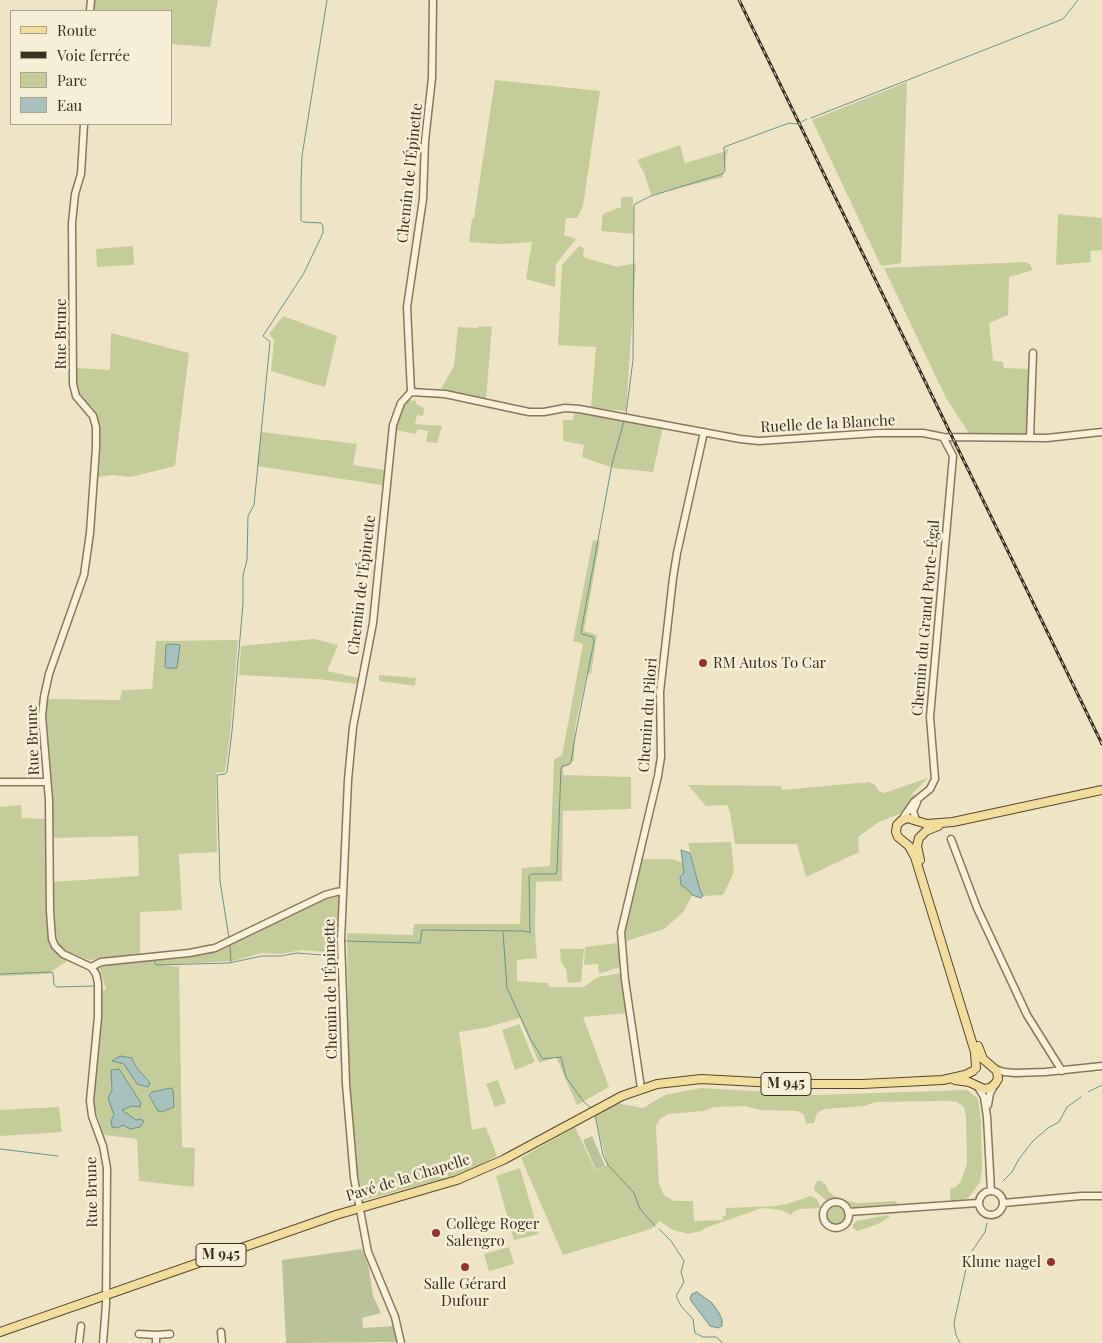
<!DOCTYPE html>
<html>
<head>
<meta charset="utf-8">
<style>
  body { margin:0 }
  #map { position:relative; width:1102px; height:1343px; overflow:hidden; background:#efe5c5; font-family:"Playfair Display",serif }
  canvas { display:block }
  .legend { position:absolute; left:10px; top:10px; width:162px; height:115px; box-sizing:border-box; background:#f6efd5; border:1px solid #aba28c; margin:0; padding:6px 9px; list-style:none; font-size:15px; color:#3a2e1f }
  .legend li { display:flex; align-items:center; gap:10px; height:25px }
  .legend b { width:25px; border:1px solid #aba28c }
</style>
</head>
<body>
<div id="map">
<canvas width="1102" height="1343"></canvas>
<ul class="legend">
<li><b style="height:6px;background:#f2dd9d"></b>Route</li>
<li><b style="height:6px;background:#3a2e1f"></b>Voie ferrée</li>
<li><b style="height:14px;background:#c4cd99"></b>Parc</li>
<li><b style="height:14px;background:#a7c2bc"></b>Eau</li>
</ul>
</div>
<script>
const g = document.querySelector('canvas').getContext('2d');
g.lineJoin = 'round';
function fill(path, color) {
  g.fillStyle = color;
  g.fill(path, 'evenodd');
}
function toPath(rows) {
  const path = new Path2D();
  for (const r of rows) {
    if (r.length === 3) {
      path.moveTo(r[0] + r[2], r[1]);
      path.arc(r[0], r[1], r[2], 0, 2 * Math.PI);
      continue;
    }
    path.moveTo(r[0], r[1]);
    for (let i = 2; i < r.length; i += 2) path.lineTo(r[i], r[i + 1]);
  }
  return path;
}
function trace(path, color, width, dash) {
  g.strokeStyle = color;
  g.lineWidth = width;
  g.lineCap = dash ? 'butt' : 'round';
  g.setLineDash(dash || []);
  g.stroke(path);
}
function drawText(font, color, halo, rows, align = 'center') {
  g.font = font + ' "Playfair Display",serif';
  g.lineWidth = 5;
  g.setLineDash([]);
  g.textBaseline = 'middle';
  g.strokeStyle = halo;
  g.fillStyle = color;
  for (const [text, x, y, turn = 0] of rows) {
    g.save();
    g.translate(x, y);
    g.rotate((+turn || 0) * Math.PI / 180);
    g.textAlign = isNaN(turn) ? turn : align;
    if (halo) g.strokeText(text, 0, 0);
    g.fillText(text, 0, 0);
    g.restore();
  }
}
fill(toPath([
  [94,0,218,0,210,47,171,44,171,11,94,11],
  [495,80,600,91,583,206,577,218,566,218,564,235,576,239,556,264,555,287,526,279,532,242,499,244,469,242,472,219,474,218],
  [907,82,901,263,881,266,812,120],
  [680,145,685,163,723,152,728,148,723,177,651,195,645,175,637,160],
  [621,197,633,197,633,234,601,231,603,214,621,207],
  [1058,214,1102,218,1102,250,1090,251,1091,262,1056,265],
  [133,246,134,265,97,267,96,249],
  [579,246,584,248,583,257,617,267,636,263,626,411,591,408,596,347,558,345,562,265],
  [1025,262,1030,264,1033,270,1009,277,1008,315,989,323,993,361,1003,362,1004,368,1030,369,1028,430,1026,436,969,433,946,398,884,268],
  [283,316,337,336,325,387,271,371,274,340,269,334],
  [492,326,486,400,466,394,441,389,454,366,458,327,477,328,478,327],
  [111,333,189,353,175,466,131,477,112,475,98,477,99,423,93,408,81,398,77,392,77,368,110,370],
  [408,400,416,401,416,404,424,408,423,416,417,415,415,424,442,426,437,443,426,442,428,431,418,429,415,434,396,430,402,410],
  [575,411,663,427,653,472,613,468,582,457,584,445,563,441,563,420,573,420],
  [261,432,357,444,353,465,385,470,382,485,257,466],
  [593,540,600,541,584,631,597,635,591,674,587,673,575,728,574,760,570,765,563,768,563,775,631,777,631,809,563,811,562,881,536,882,535,932,537,958,517,960,517,981,548,983,549,987,583,987,598,977,621,973,627,1013,583,1017,609,1087,577,1105,556,1057,539,1063,520,1018,484,1028,459,1032,472,1130,486,1127,497,1156,472,1169,439,1180,361,1201,355,1157,349,1089,347,933,413,935,414,924,520,924,522,868,550,866,554,760,562,755,583,644,573,641],
  [314,639,338,645,327,671,359,678,357,684,318,679,239,675,241,646],
  [238,640,230,735,225,772,216,773,217,852,179,854,182,910,140,912,140,955,89,960,62,950,56,941,53,882,139,876,138,836,53,838,52,807,44,715,46,699,120,700,122,690,152,689,156,641],
  [379,675,416,678,415,686,379,681],
  [928,778,910,796,916,794,904,812,879,822,858,837,859,852,806,877,797,844,735,844,730,812,727,805,706,806,688,785,781,786,782,790,869,782,875,785,879,791,884,793],
  [21,805,22,818,46,819,47,929,54,951,67,961,48,974,0,976,0,807],
  [731,842,734,872,723,895,703,896,700,890,688,843],
  [642,859,672,859,683,863,688,890,692,895,684,911,664,929,624,942,629,908],
  [340,894,335,953,301,950,282,954,262,953,233,961,161,965,179,967,182,1147,195,1148,194,1187,139,1181,137,1139,104,1135,94,1106,102,991,106,989,99,967,214,950,271,925,334,895],
  [617,943,620,967,599,974,598,964,584,965,585,947],
  [560,949,584,949,581,982,568,983,566,969,561,962],
  [519,1024,535,1062,515,1070,502,1030],
  [498,1080,506,1103,495,1107,486,1084],
  [701,1088,816,1095,967,1090,978,1099,981,1121,982,1170,980,1182,969,1197,963,1200,950,1202,950,1189,956,1187,961,1181,967,1164,966,1117,964,1107,957,1102,948,1101,875,1102,864,1106,824,1109,817,1113,814,1123,806,1124,804,1115,798,1111,761,1110,745,1106,714,1107,704,1111,668,1114,660,1119,656,1126,659,1184,664,1195,674,1201,693,1201,694,1221,723,1220,723,1216,726,1215,726,1208,774,1206,787,1204,811,1196,817,1199,821,1208,801,1209,793,1212,792,1215,781,1210,762,1208,705,1228,701,1231,688,1234,671,1229,660,1221,651,1229,563,1255,521,1158,575,1127,596,1171,607,1165,595,1115,616,1103,643,1108,665,1095],
  [59,1107,62,1132,0,1136,0,1110],
  [520,1168,539,1234,514,1240,496,1176],
  [817,1181,821,1181,826,1185,829,1192,834,1196,848,1201,858,1203,896,1201,897,1204,854,1207,839,1199,826,1200,815,1191,814,1187],
  [835,1215,10],
  [887,1215,890,1217,878,1224,861,1230,857,1231,853,1228,853,1224,857,1221],
  [509,1247,514,1264,489,1271,484,1254]
]), '#c4cd99');
fill(toPath([
  [592,1136,605,1166,596,1170,583,1140],
  [362,1249,369,1269,373,1296,381,1313,362,1318,363,1328,393,1326,397,1342,286,1343,282,1260]
]), '#bac298');
const water = toPath([
  [173,644,180,645,177,668,166,668,165,666,166,645,173,644],
  [681,850,690,853,700,890,703,896,701,898,692,895,688,890,681,885,680,877,684,873,681,850],
  [120,1056,132,1058,136,1067,150,1083,148,1087,137,1084,124,1064,112,1061,120,1056],
  [119,1069,141,1103,140,1107,132,1106,122,1110,136,1120,141,1119,144,1121,140,1127,130,1129,123,1125,118,1128,112,1127,111,1121,114,1115,108,1098,112,1090,111,1070,119,1069],
  [171,1088,173,1090,174,1107,161,1112,158,1111,149,1095,152,1092,171,1088],
  [697,1292,712,1303,719,1313,722,1320,722,1326,718,1328,710,1326,692,1302,690,1298,692,1294,697,1292]
]);
fill(water, '#a7c2bc');
trace(water, '#6d918a', 1);
trace(toPath([
  [811,118,1063,19,1078,0],
  [626,414,633,360,634,206,635,204,651,196,722,174,725,171,724,147,789,123,797,124,807,119],
  [503,932,507,988,531,1040,543,1059,561,1057,566,1077,583,1101,591,1108],
  [229,938,220,881,217,775,225,774,227,772,232,731,243,603,243,575,247,560,248,516,254,505,270,342,263,336,304,273,323,233,323,226,321,223,303,222,301,220,301,183,302,156,327,0],
  [345,941,420,943,422,930,525,931,530,933,529,876,532,874,556,874,557,871,561,769,562,766,569,764,571,762,575,737,594,641,593,637,582,634,581,632,612,464,624,421],
  [230,945,231,962],
  [146,961,154,960,156,965,229,963,262,956,281,956,297,953,335,956,338,954,338,948],
  [0,974,49,972,53,973,54,985,57,987,94,986,95,983],
  [100,977,101,977,98,969,100,966],
  [1088,1092,1102,1085],
  [595,1115,603,1155,608,1165,634,1193,640,1209,655,1226],
  [0,1149,58,1156],
  [1003,1181,1012,1172,1019,1159,1033,1141,1048,1128,1059,1122,1067,1107,1081,1097],
  [659,1229,671,1241,684,1261,681,1272,684,1282,676,1296,681,1306,693,1319,695,1333,703,1337,716,1337,723,1343],
  [972,1251,985,1232,987,1223],
  [960,1343,956,1335,954,1323,969,1255]
]), '#6d918a', 1);
const minor = toPath([
  [90,11,91,0],
  [84,124,81,174,75,194,72,223,73,384,76,396,93,416,96,427,96,447,90,533,84,575,49,674,44,697,42,716,49,800,50,911,52,939,55,946,63,954,91,967,96,974,98,983,98,1017,90,1101,92,1116,103,1146,107,1168,106,1304,103,1343],
  [411,392,445,394,529,412,544,412,565,408,579,409,740,439,759,441,877,433,923,433,943,437,1047,438,1102,432],
  [1030,438,1033,353],
  [0,782,47,782],
  [916,820,913,811,917,802],
  [901,821,914,802,930,789,935,779,930,717,953,456,943,437],
  [951,839,977,908,1027,1015,1062,1071],
  [91,967,101,962,189,953,215,948,325,895,336,892,343,891],
  [995,1069,1004,1072,1015,1073,1045,1072,1102,1066],
  [978,1087,984,1097,987,1117,991,1191],
  [641,1088,625,980,621,932,658,776,661,757,660,692,673,578,677,553,704,432],
  [988,1105,990,1093,994,1086],
  [991,1203,12],
  [836,1215,13],
  [1003,1203,1081,1196,1102,1196],
  [848,1212,978,1203],
  [221,1332,222,1343],
  [139,1334,156,1335,170,1334],
  [156,1335,156,1343],
  [79,1343,81,1326],
  [401,1343,395,1317,368,1252,354,1178,346,1084,341,940,348,780,353,727,373,623,393,425,401,403,411,392,407,307,423,199,425,141,432,78,433,0]
]);
const major = toPath([
  [920,860,917,846,919,838,926,831,938,826],
  [976,1068,975,1052,915,857,909,846,898,837,896,832,897,825,901,821,907,818,927,824,953,822,1102,790],
  [955,1080,969,1082,984,1089,990,1088,995,1084,998,1079,997,1071,983,1059,978,1046],
  [0,1332,336,1215,457,1180,503,1160,622,1096,657,1084,701,1079,795,1084,862,1084,943,1080,965,1075,973,1071]
]);
trace(minor, '#8a775b', 9);
trace(major, '#58452f', 10);
trace(minor, '#f9f2d9', 6);
trace(major, '#f2dd9d', 8);
const rail = toPath([
  [739,0,1102,744]
]);
trace(rail, '#3a2e1f', 3);
trace(rail, '#f6efd5', 1, [4]);
for (const [x, y, r, color] of [
  [703,663,5,"#9a312a"],
  [436,1233,5,"#9a312a"],
  [1051,1262,5,"#9a312a"],
  [465,1267,5,"#9a312a"]
]) {
  const dot = new Path2D();
  dot.arc(x, y, r, 0, 2 * Math.PI);
  g.fillStyle = color;
  g.fill(dot);
  trace(dot, '#f6efd5', 2);
}
for (const [x, y, w] of [
  [786,1084,50],
  [221,1255,50]
]) {
  const box = new Path2D();
  box.roundRect(x - w / 2, y - 11.5, w, 23, 4);
  g.fillStyle = '#f6efd5';
  g.fill(box);
  trace(box, '#3a2e1f', 1);
}
drawText('bold 14px', '#3a2e1f', null, [
  ["M 945",786,1084],
  ["M 945",221,1255]
]);
drawText('15px', '#3a2e1f', '#f6efd5', [
  ["Chemin de l'Épinette",410,173,-84],
  ["Rue Brune",61,334,-90],
  ["Ruelle de la Blanche",828,424,-3],
  ["Chemin de l'Épinette",362,585,-83],
  ["Chemin du Grand Porte-Égal",926,618,-85],
  ["Chemin du Pilori",648,715,-86],
  ["Rue Brune",33,740,-92],
  ["Chemin de l'Épinette",331,989,-91],
  ["Pavé de la Chapelle",408,1178,-17],
  ["Rue Brune",92,1192,-91]
]);
drawText('15px', '#3a2e1f', '#f6efd5', [
  ["RM Autos To Car",713,663],
  ["Collège Roger",446,1224],
  ["Salengro",446,1241],
  ["Klune nagel",1041,1262,"right"],
  ["Salle Gérard",465,1284,"center"],
  ["Dufour",465,1301,"center"]
], 'left');
</script>
</body>
</html>
